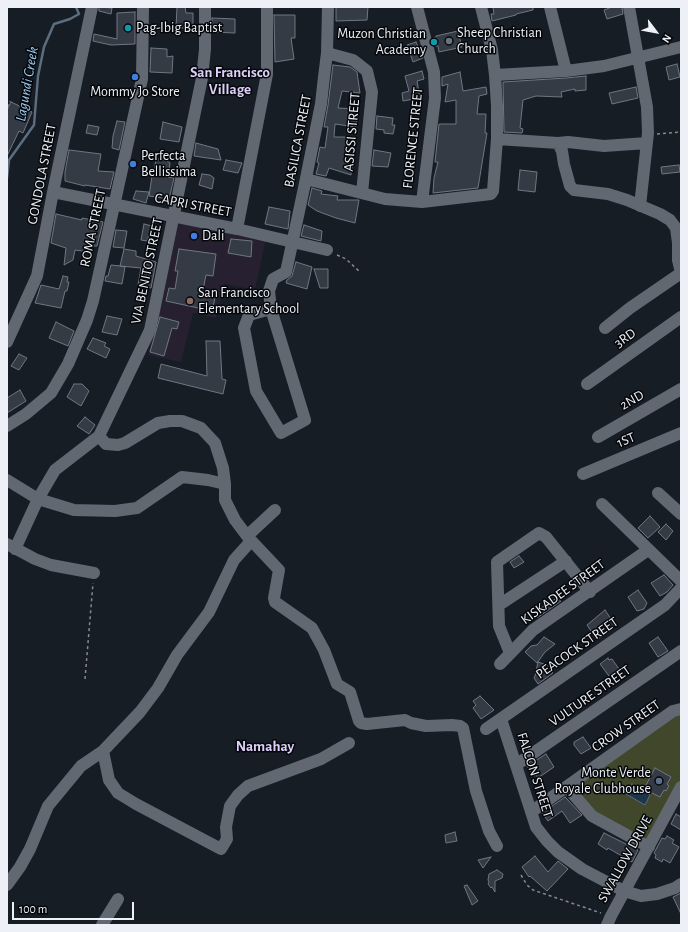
<!DOCTYPE html>
<html>
<head>
<meta charset="utf-8">
<style>
  body { margin:0 }
  #map { position:relative; width:688px; height:932px; overflow:hidden; background:#171d25; font-family:"Alegreya Sans",sans-serif }
  canvas { display:block }
  .frame { position:absolute; inset:0; border:8px solid #edf1f7; pointer-events:none }
  .north { position:absolute; left:636px; top:12px; width:40px; height:40px; -webkit-text-stroke:3px #05070a; paint-order:stroke; rotate:122deg; font-size:11px; font-weight:700; line-height:16px; text-align:center; color:#edf1f7 }
  .north::after { content:''; display:block; margin:auto; width:14px; height:18px; background:#edf1f7; clip-path:polygon(50% 0,100% 100%,50% 72%,0 100%) }
  .scale { position:absolute; left:12px; top:902px; width:122px; height:18px; box-sizing:border-box; border:2px solid #edf1f7; border-top:0; padding-left:5px; font-size:12px; line-height:14px; white-space:nowrap; color:#edf1f7; -webkit-text-stroke:3px #05070a; paint-order:stroke }
</style>
</head>
<body>
<div id="map">
<canvas width="688" height="932"></canvas>
<div class="frame"></div>
<div class="north">N</div>
<div class="scale">100 m</div>
</div>
<script>
const g = document.querySelector('canvas').getContext('2d');
g.lineJoin = 'round';
function fill(path, color) {
  g.fillStyle = color;
  g.fill(path, 'evenodd');
}
function toPath(rows) {
  const path = new Path2D();
  for (const r of rows) {
    path.moveTo(r[0], r[1]);
    for (let i = 2; i < r.length; i += 2) path.lineTo(r[i], r[i + 1]);
  }
  return path;
}
function trace(path, color, width, dash) {
  g.strokeStyle = color;
  g.lineWidth = width;
  g.lineCap = dash ? 'butt' : 'round';
  g.setLineDash(dash || []);
  g.stroke(path);
}
function drawText(font, color, halo, rows, align = 'center') {
  g.font = font + ' "Alegreya Sans",sans-serif';
  g.lineWidth = 3;
  g.setLineDash([]);
  g.textBaseline = 'middle';
  g.strokeStyle = halo;
  g.fillStyle = color;
  for (const [text, x, y, turn = 0] of rows) {
    g.save();
    g.translate(x, y);
    g.rotate((+turn || 0) * Math.PI / 180);
    g.textAlign = isNaN(turn) ? turn : align;
    if (halo) g.strokeText(text, 0, 0);
    g.fillText(text, 0, 0);
    g.restore();
  }
}
fill(toPath([
  [177,221,265,242,255,290,224,284,216,318,193,313,181,362,148,355]
]), '#262030');
fill(toPath([
  [681,713,681,781,648,842,594,812,573,787,675,715]
]), '#41472a');
const water = toPath([
  [632,784,650,795,645,805,626,794,632,784]
]);
fill(water, '#1d354a');
trace(water, '#5b6d7e', 1);
trace(toPath([
  [7,178,9,160,34,125,38,76,44,47,54,24,70,19,79,14,76,7]
]), '#5b6d7e', 2.5);
const building = toPath([
  [99,7,112,8,111,14,99,11,99,7],
  [177,7,185,7,186,13,193,13,193,28,176,28,177,7],
  [336,7,368,7,367,20,336,21,336,7],
  [493,7,533,7,533,10,516,14,516,15,492,21,491,14,494,14,493,7],
  [612,7,622,7,623,14,607,19,604,10,612,7],
  [135,12,135,44,111,45,93,41,94,34,117,39,117,13,135,12],
  [274,15,295,15,295,38,291,38,294,59,275,62,274,15],
  [212,18,235,19,235,33,212,32,212,18],
  [458,31,462,47,439,52,438,46,435,46,433,38,436,37,436,36,458,31],
  [416,42,423,58,413,62,407,45,416,42],
  [151,48,167,49,167,57,173,56,172,73,150,72,151,48],
  [677,64,680,77,669,80,666,67,677,64],
  [333,65,350,67,357,72,360,93,342,91,338,108,358,109,356,127,335,124,334,137,355,137,351,175,329,168,326,176,316,174,319,163,317,162,320,147,325,148,328,127,324,127,328,105,333,65],
  [422,71,424,79,417,81,420,98,403,101,402,93,409,91,405,76,422,71],
  [460,72,463,91,486,87,487,94,479,96,477,114,486,114,485,133,487,133,478,188,433,193,434,178,438,162,435,162,439,124,456,124,456,100,445,102,448,84,442,86,442,77,460,72],
  [586,76,586,90,575,91,575,89,561,92,562,97,536,96,523,100,520,128,523,129,522,133,504,132,503,82,566,78,586,76],
  [636,87,638,98,612,104,609,93,636,87],
  [11,102,32,112,23,133,19,131,7,156,7,110,11,102],
  [377,116,393,118,392,125,395,125,393,134,384,133,384,130,376,129,377,116],
  [117,121,125,122,119,150,112,148,113,136,117,121],
  [163,122,182,127,179,142,160,139,163,122],
  [88,125,99,127,97,135,86,133,88,125],
  [196,143,218,149,221,160,194,156,196,143],
  [69,150,101,154,98,171,114,172,110,189,85,185,85,186,65,181,65,172,69,150],
  [374,150,391,153,388,167,372,166,374,150],
  [156,159,164,159,170,163,168,177,174,178,169,199,149,196,152,176,153,176,156,159],
  [226,160,242,163,238,173,223,170,226,160],
  [679,165,680,172,662,174,661,167,679,165],
  [520,170,537,172,535,192,518,190,520,170],
  [202,174,210,175,214,178,212,189,199,185,202,174],
  [312,188,322,191,321,194,338,196,337,200,359,200,355,223,336,218,317,211,308,205,312,188],
  [136,191,149,192,146,203,133,199,136,191],
  [269,207,290,211,288,229,265,224,269,207],
  [56,214,82,220,82,218,103,222,97,246,91,246,89,252,75,250,73,260,64,265,66,248,51,243,56,214],
  [144,224,160,228,157,237,149,235,147,241,141,240,144,224],
  [304,225,322,231,321,241,301,236,304,225],
  [116,230,127,231,124,248,113,247,116,230],
  [231,239,252,241,251,257,228,253,231,239],
  [124,249,136,251,136,256,156,262,151,288,138,285,141,268,120,266,125,267,122,284,105,281,106,276,108,276,111,265,120,266,124,249],
  [179,249,216,254,213,276,206,275,202,295,215,298,212,311,166,301,169,288,175,289,178,271,175,271,179,249],
  [296,262,312,267,307,289,286,283,287,280,292,276,296,262],
  [314,269,328,269,328,288,320,288,314,269],
  [63,276,68,277,67,282,69,282,67,291,65,291,61,308,35,303,41,285,59,289,63,276],
  [107,316,122,319,117,335,102,332,107,316],
  [160,317,179,322,177,329,172,328,164,356,150,352,160,317],
  [56,322,74,331,68,346,49,338,56,322],
  [93,338,106,343,104,346,110,349,106,358,87,349,93,338],
  [206,341,220,341,222,379,226,380,223,394,158,378,161,364,207,376,206,341],
  [19,354,27,358,19,370,11,366,19,354],
  [74,384,82,384,89,391,81,406,67,397,74,384],
  [20,390,26,401,7,413,7,398,20,390],
  [85,417,95,425,89,434,77,426,85,417],
  [650,516,660,527,648,538,638,528,650,516],
  [666,524,673,531,666,540,658,532,666,524],
  [519,556,524,562,514,568,510,562,519,556],
  [664,575,673,585,667,592,660,596,651,583,664,575],
  [638,590,647,603,644,609,637,611,628,597,638,590],
  [557,598,561,601,537,618,535,612,557,598],
  [605,610,615,625,612,627,613,629,597,640,587,625,605,610],
  [544,637,555,644,545,652,537,663,525,652,531,646,537,645,544,637],
  [658,637,668,651,658,657,649,643,658,637],
  [608,658,609,660,612,659,619,669,609,676,600,664,608,658],
  [538,662,547,665,553,673,538,684,534,678,535,676,538,662],
  [480,696,494,710,481,719,473,708,476,705,473,701,480,696],
  [583,737,591,748,581,754,574,745,574,742,583,737],
  [546,754,554,767,538,778,536,775,534,776,527,766,546,754],
  [655,768,671,777,667,784,669,786,666,791,664,790,660,797,644,789,655,768],
  [565,797,582,815,570,823,562,811,548,821,542,813,565,797],
  [676,814,681,817,681,830,671,824,676,814],
  [455,832,457,841,446,843,445,835,455,832],
  [604,833,638,850,632,862,608,848,607,850,598,844,604,833],
  [667,836,674,840,672,843,679,847,670,863,663,859,662,862,655,858,656,855,654,853,662,838,665,839,667,836],
  [535,856,548,872,558,861,568,869,547,891,530,876,529,877,522,867,535,856],
  [491,857,483,868,478,860,491,857],
  [497,870,503,874,502,878,495,881,495,892,492,887,491,888,488,884,489,882,488,880,489,874,497,870],
  [467,885,478,901,472,905,464,886,467,885],
  [681,893,681,914,673,897,681,893]
]);
fill(building, '#353b45');
trace(building, '#6f7782', 1);
trace(toPath([
  [7,107,10,101],
  [657,134,681,132],
  [337,255,346,259,360,272],
  [85,679,93,583],
  [521,875,527,885,533,890,601,913]
]), '#858a91', 1.5, [3, 3]);
trace(toPath([
  [417,7,434,72,435,98,422,202],
  [550,7,566,71],
  [629,7,647,107,648,133,640,206],
  [327,53,353,60,367,71,372,92,362,193],
  [495,75,566,71,604,66,681,47],
  [497,139,558,143,568,142,604,146,647,143],
  [558,143,562,151,564,164,570,186,574,190,608,194,627,200,660,214,670,220,676,228,678,243,678,260,681,273],
  [306,179,385,199,422,202,491,194,493,191,497,139,497,106,495,75,492,50,481,7],
  [53,192,237,229,327,250],
  [237,229,267,74,267,7],
  [271,309,249,315,244,328,256,391,281,433,305,420,271,309,269,291,273,279,286,272,304,188,321,104,324,77,327,53,328,7],
  [605,328,630,308,681,273],
  [7,342,37,276,53,192,92,7],
  [587,384,681,317],
  [7,426,26,414,51,393,68,364,87,320,93,301,142,79,143,7],
  [99,436,106,444,118,445,125,443,158,423,170,421,182,421,201,428,215,443,223,468,225,484,225,500,235,520,247,536,279,570,274,598,275,602,312,628,324,650,337,684,350,692,359,721,361,723,367,724,405,720,411,723,426,726,452,725,460,726,463,728,476,791,489,831,497,846],
  [598,437,681,389],
  [583,474,681,433],
  [7,480,38,499,74,510,115,511,137,508,182,477,208,480,225,484],
  [658,493,681,514],
  [602,504,681,581],
  [247,536,275,510],
  [7,544,35,559,51,565,94,573],
  [15,549,38,499,55,470,99,436,150,330,202,78,205,49,205,7],
  [499,605,566,561],
  [510,653,499,626,497,562,539,533,546,537,590,592],
  [500,664,533,630,648,550],
  [501,719,536,827,547,841,558,852,582,869,624,891,641,896,657,894,675,888,681,884],
  [486,729,665,605,681,588],
  [103,751,109,780,118,793,136,804,221,849,227,839,226,827,230,806,238,795,248,786,321,759,349,743],
  [516,765,681,651],
  [567,787,592,816,649,847],
  [531,812,673,711,681,709],
  [7,885,20,867,30,849,48,806,81,766,103,751,140,712,158,688,177,655,209,612,234,560,251,541],
  [102,925,118,899],
  [607,925,611,916,681,787]
]), '#616872', 12);
for (const [x, y, r, color] of [
  [128,28,4,"#0f9aa8"],
  [449,41,4,"#6b7280"],
  [434,42,4,"#0f9aa8"],
  [135,77,4,"#3f7fe0"],
  [133,164,4,"#3f7fe0"],
  [194,236,4,"#3f7fe0"],
  [190,301,4,"#8d6e63"],
  [659,781,4,"#5c6f8a"]
]) {
  const dot = new Path2D();
  dot.arc(x, y, r, 0, 2 * Math.PI);
  g.fillStyle = color;
  g.fill(dot);
  trace(dot, '#05070a', 1.5);
}
drawText('14px', '#edf1f7', '#05070a', [
  ["Pag-Ibig Baptist",136,28],
  ["Sheep Christian",457,33],
  ["Church",457,49],
  ["Muzon Christian",426,34,"right"],
  ["Academy",426,50,"right"],
  ["Mommy Jo Store",135,92,"center"],
  ["Perfecta",141,156],
  ["Bellissima",141,172],
  ["Dali",202,236],
  ["San Francisco",198,293],
  ["Elementary School",198,309],
  ["Monte Verde",651,773,"right"],
  ["Royale Clubhouse",651,789,"right"]
], 'left');
drawText('14px', '#edf1f7', '#05070a', [
  ["ASISSI STREET",352,132,-85],
  ["FLORENCE STREET",413,138,-84],
  ["BASILICA STREET",298,141,-79],
  ["GONDOLA STREET",42,174,-79],
  ["CAPRI STREET",193,205,11],
  ["ROMA STREET",93,228,-78],
  ["VIA BENITO STREET",147,271,-78],
  ["3RD",625,338,-35],
  ["2ND",632,400,-30],
  ["1ST",626,440,-23],
  ["KISKADEE STREET",563,592,-36],
  ["PEACOCK STREET",577,648,-35],
  ["VULTURE STREET",590,696,-35],
  ["CROW STREET",626,726,-35],
  ["FALCON STREET",535,775,72],
  ["SWALLOW DRIVE",625,859,-61]
]);
drawText('bold 15px', '#ded0fb', '#05070a', [
  ["San Francisco",230,72],
  ["Village",230,89],
  ["Namahay",265,746]
]);
drawText('italic 15px', '#9dcdf7', '#05070a', [
  ["Lagundi Creek",27,84,-80]
]);
</script>
</body>
</html>
